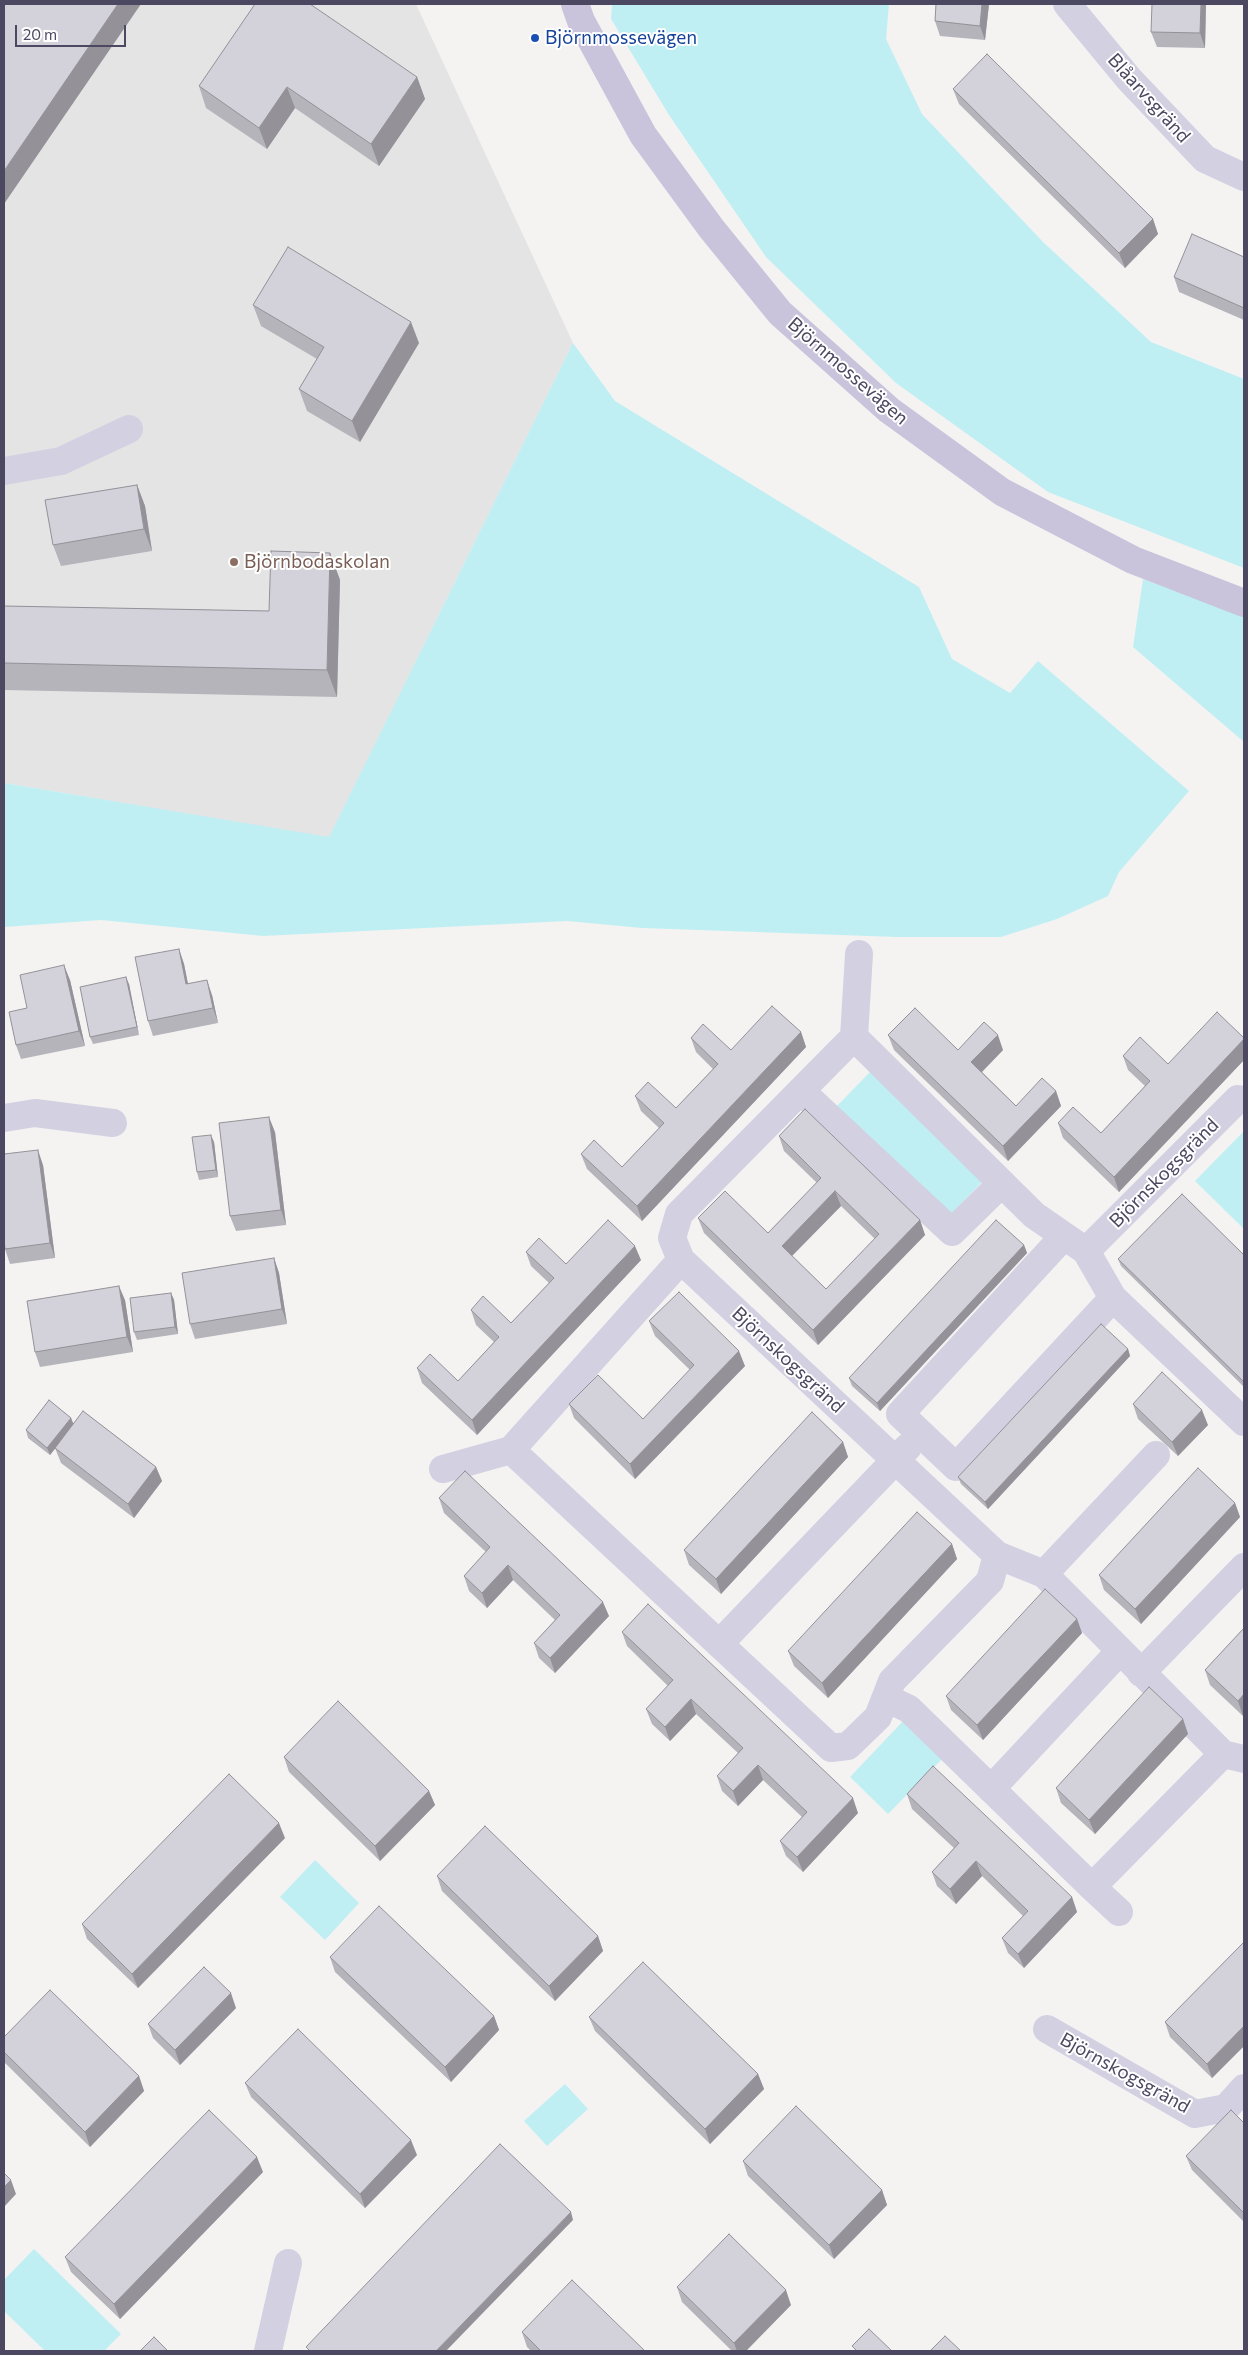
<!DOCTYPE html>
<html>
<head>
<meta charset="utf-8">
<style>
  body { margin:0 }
  #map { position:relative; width:1248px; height:2355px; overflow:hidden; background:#f4f3f2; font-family:Commissioner,sans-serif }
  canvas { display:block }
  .frame { position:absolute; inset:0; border:5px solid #4c4861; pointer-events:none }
  .scale { position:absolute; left:15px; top:25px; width:111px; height:22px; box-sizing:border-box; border:2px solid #4c4861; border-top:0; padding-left:6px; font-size:15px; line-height:18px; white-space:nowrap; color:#4c4861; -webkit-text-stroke:4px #fff; paint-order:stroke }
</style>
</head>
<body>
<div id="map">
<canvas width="1248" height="2355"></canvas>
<div class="frame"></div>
<div class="scale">20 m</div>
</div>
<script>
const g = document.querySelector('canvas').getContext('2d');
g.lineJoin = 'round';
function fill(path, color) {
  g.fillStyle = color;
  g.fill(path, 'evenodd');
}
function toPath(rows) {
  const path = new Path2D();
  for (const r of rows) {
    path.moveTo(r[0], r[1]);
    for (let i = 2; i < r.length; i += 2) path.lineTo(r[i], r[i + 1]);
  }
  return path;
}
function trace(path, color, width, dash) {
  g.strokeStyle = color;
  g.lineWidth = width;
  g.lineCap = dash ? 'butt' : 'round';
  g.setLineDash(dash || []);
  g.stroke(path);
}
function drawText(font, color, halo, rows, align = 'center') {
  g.font = font + ' Commissioner,sans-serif';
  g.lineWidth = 4;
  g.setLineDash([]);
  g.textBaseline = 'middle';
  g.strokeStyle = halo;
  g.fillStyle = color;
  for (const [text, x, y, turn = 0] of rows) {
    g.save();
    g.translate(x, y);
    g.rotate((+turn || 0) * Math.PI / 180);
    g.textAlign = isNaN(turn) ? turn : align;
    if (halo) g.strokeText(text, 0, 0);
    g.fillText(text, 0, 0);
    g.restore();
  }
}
fill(toPath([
  [4,4,416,4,573,343,329,838,4,783]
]), '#e5e4e4');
fill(toPath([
  [612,4,889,4,886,39,922,114,1043,242,1151,342,1244,379,1244,568,1048,492,896,383,766,257,669,115,611,19],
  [573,343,615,401,919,587,952,659,1010,693,1038,661,1189,791,1119,872,1108,896,1057,919,1001,937,897,937,642,928,567,921,263,936,101,920,4,927,4,783,329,837],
  [1143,579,1244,616,1244,742,1133,647],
  [871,1071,983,1181,949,1216,837,1106],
  [1244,1131,1244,1229,1195,1181],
  [906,1718,945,1756,888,1814,850,1777],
  [315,1860,359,1903,325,1940,280,1897],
  [565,2084,588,2109,547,2146,524,2121],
  [34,2249,121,2334,104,2351,45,2351,4,2311,4,2280]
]), '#bfeff3');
trace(toPath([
  [1067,4,1129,79,1205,159,1244,177],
  [4,471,61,461,129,429],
  [859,954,854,1037,679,1214,672,1238,681,1260,997,1555,1044,1574,1223,1754,1244,1759],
  [854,1037,1034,1215,1086,1251,1113,1298,1244,1422],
  [801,1091,952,1232,1002,1183],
  [4,1118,35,1113,113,1123],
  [1064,1236,900,1414,956,1467,1113,1298],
  [1086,1251,1238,1099,1244,1100],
  [511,1450,831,1748,848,1746,878,1717,892,1681,990,1581,997,1555],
  [443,1469,511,1450,681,1260],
  [1044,1574,1156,1455],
  [719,1644,908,1447],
  [1141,1673,1244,1567],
  [886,1698,909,1709,1092,1887,1223,1754],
  [991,1789,1120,1651],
  [1092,1887,1119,1912],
  [1047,2029,1195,2114,1226,2108,1244,2088],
  [268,2351,288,2263]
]), '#d3d0e2', 28);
trace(toPath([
  [575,4,581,21,643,135,711,228,780,313,889,410,1002,492,1133,560,1244,603]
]), '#c9c3db', 28);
fill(toPath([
  [936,4,989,4,985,40,940,36,935,21],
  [1206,4,1205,48,1157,47,1151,32],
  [417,77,425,99,379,166,295,108,267,149,206,108,199,86],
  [953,89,1153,219,1158,234,1125,268,959,104],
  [1244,257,1244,320,1179,292,1174,277],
  [253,305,419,343,360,442,307,411,299,389,317,359,261,326],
  [137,485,145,506,152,551,61,566,53,545],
  [330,553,340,580,337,697,4,690,4,606,269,611],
  [179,949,184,964,188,984,212,995,218,1023,153,1036,148,1021],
  [70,980,85,1046,21,1059,16,1045,27,1008],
  [129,984,139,1035,93,1044,90,1037],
  [801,1032,806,1047,642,1221,587,1169,581,1154,622,1167,659,1128,641,1111,635,1096,676,1108,713,1069,696,1052,691,1038,731,1050],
  [888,1035,958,1050,1003,1050,982,1072,1016,1106,1056,1091,1061,1106,1008,1161,894,1050],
  [1244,1038,1244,1060,1119,1192,1063,1138,1058,1123,1101,1133,1145,1086,1128,1070,1123,1056,1168,1064],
  [275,1132,286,1225,236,1231,230,1216],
  [779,1136,920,1220,925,1235,818,1345,704,1233,698,1218,768,1233,817,1183,784,1151],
  [841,1206,875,1239,826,1289,792,1256],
  [214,1142,218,1177,199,1180,197,1172],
  [43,1165,55,1258,10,1264,5,1249],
  [1024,1245,1027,1253,880,1411,852,1386,849,1378],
  [526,1252,566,1264,641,1260,477,1435,422,1383,417,1368,458,1381,494,1342,476,1325,471,1310,511,1323,549,1283,531,1266],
  [1244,1255,1244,1387,1121,1266,1118,1259],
  [274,1258,279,1273,287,1324,195,1339,190,1324],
  [171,1293,174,1300,178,1334,137,1340,134,1332],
  [125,1300,133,1352,40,1367,35,1352],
  [649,1321,745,1366,635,1479,574,1418,569,1404,643,1419,690,1370,655,1336],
  [1128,1349,1130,1356,988,1509,961,1484,958,1477],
  [49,1400,71,1418,73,1425,83,1411,156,1467,162,1481,134,1518,61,1463,55,1448,62,1439,50,1455,28,1438,26,1430],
  [1133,1404,1208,1425,1178,1456,1138,1419],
  [843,1442,848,1457,721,1594,689,1565,684,1550],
  [439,1498,609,1616,555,1673,539,1658,534,1643,555,1620,513,1580,487,1608,469,1591,464,1576,486,1552,444,1513],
  [1235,1503,1240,1517,1141,1624,1104,1590,1099,1575],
  [952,1544,957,1559,828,1698,794,1666,788,1651],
  [1077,1619,1082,1633,983,1740,951,1710,946,1696],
  [1244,1628,1243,1716,1210,1685,1205,1670],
  [622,1632,858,1813,803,1872,786,1856,780,1841,802,1817,763,1780,738,1806,722,1791,717,1776,738,1753,696,1714,670,1741,652,1724,646,1709,668,1686,627,1646],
  [1183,1719,1188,1734,1095,1834,1061,1803,1056,1788],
  [284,1757,429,1791,435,1805,380,1861,289,1772],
  [907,1794,1072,1897,1077,1912,1024,1968,1008,1953,1002,1938,1023,1916,982,1876,956,1904,937,1886,932,1872,954,1848,912,1809],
  [285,1838,138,1988,87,1939,82,1924],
  [437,1876,598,1936,603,1951,555,2001,442,1891],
  [1244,1942,1244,2046,1212,2078,1170,2037,1165,2022],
  [330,1957,494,2016,499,2030,451,2082,335,1972],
  [236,2008,180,2065,153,2038,148,2024],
  [589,2017,758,2074,764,2089,710,2144,595,2031],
  [4,2037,139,2076,144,2091,90,2147,4,2062],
  [245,2083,417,2155,365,2208,251,2097],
  [1244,2123,1244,2222,1192,2170,1186,2156],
  [743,2161,882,2190,887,2205,834,2259,748,2176],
  [263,2172,120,2319,71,2272,65,2257],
  [677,2287,791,2305,746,2351,732,2351,682,2302],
  [522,2332,645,2351,531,2351,527,2347]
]), '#b5b4bb');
fill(toPath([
  [118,4,141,4,4,204,4,171],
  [982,4,989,4,985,40,980,26],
  [1201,4,1206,4,1205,48,1200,33],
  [417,77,425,99,379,166,371,144],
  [287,87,295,108,267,149,259,128],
  [1153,219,1158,234,1125,268,1119,253],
  [411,322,419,343,360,442,352,421],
  [137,485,145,506,152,551,144,529],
  [330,553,340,580,337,697,327,670],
  [179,949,184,964,191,999,186,984],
  [64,965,70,980,85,1046,79,1031],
  [126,977,129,984,139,1035,137,1027],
  [207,980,212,995,218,1023,213,1008],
  [801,1032,806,1047,642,1221,637,1206],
  [998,1035,1003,1050,977,1077,971,1062],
  [1244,1039,1244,1060,1119,1192,1114,1177],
  [1056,1091,1061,1106,1008,1161,1003,1146],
  [269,1117,275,1132,286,1225,281,1210],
  [211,1135,214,1142,218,1177,216,1170],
  [38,1150,43,1165,55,1258,50,1243],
  [835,1191,841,1206,787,1261,782,1246],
  [920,1220,925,1235,818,1345,813,1330],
  [1024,1245,1027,1253,880,1411,877,1403],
  [635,1246,641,1260,477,1435,472,1420],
  [274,1258,279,1273,287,1324,282,1309],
  [119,1286,125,1300,133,1352,127,1337],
  [171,1293,174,1300,178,1334,175,1327],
  [1128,1349,1130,1356,988,1509,985,1502],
  [739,1351,745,1366,635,1479,630,1464],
  [1202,1410,1208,1425,1178,1456,1172,1442],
  [71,1418,74,1425,50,1455,47,1448],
  [843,1442,848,1457,721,1594,716,1579],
  [156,1467,162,1481,134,1518,128,1504],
  [1235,1503,1240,1517,1141,1624,1135,1609],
  [952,1544,957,1559,828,1698,822,1683],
  [508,1565,513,1580,487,1608,482,1593],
  [603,1602,609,1616,555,1673,550,1658],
  [1077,1619,1082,1633,983,1740,977,1725],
  [1244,1694,1244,1715,1243,1716,1238,1701],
  [691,1699,696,1714,670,1741,665,1727],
  [1183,1719,1188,1734,1095,1834,1089,1820],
  [758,1765,763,1780,738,1806,733,1791],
  [429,1791,435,1805,380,1861,375,1846],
  [853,1798,858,1813,803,1872,797,1857],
  [279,1823,285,1838,138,1988,132,1974],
  [976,1861,982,1876,956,1904,950,1889],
  [1072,1897,1077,1912,1024,1968,1018,1954],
  [598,1936,603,1951,555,2001,549,1986],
  [231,1993,236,2008,180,2065,175,2050],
  [494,2016,499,2030,451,2082,445,2067],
  [1244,2026,1244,2046,1212,2078,1207,2064],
  [758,2074,764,2089,710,2144,705,2129],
  [139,2076,144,2091,90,2147,85,2132],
  [411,2140,417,2155,365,2208,360,2194],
  [257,2157,263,2172,120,2319,114,2304],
  [11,2180,16,2194,4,2207,4,2187],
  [882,2190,887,2205,834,2259,829,2245],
  [571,2212,573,2220,446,2351,436,2351],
  [786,2290,791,2305,746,2351,737,2351,734,2343]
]), '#949298');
const building = toPath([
  [4,4,118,4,4,171,4,4],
  [255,4,310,4,417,77,371,144,287,87,259,128,199,86,255,4],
  [936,4,982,4,980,26,935,21,936,4],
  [1152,4,1201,4,1200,33,1151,32,1152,4],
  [987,54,1153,219,1119,253,953,89,987,54],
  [1192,234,1244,257,1244,308,1174,277,1192,234],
  [288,247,411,322,352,421,299,389,324,347,253,305,288,247],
  [137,485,144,529,53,545,45,500,137,485],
  [271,551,330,553,327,670,4,663,4,606,269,611,271,551],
  [179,949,186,984,207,980,213,1008,148,1021,135,957,179,949],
  [64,965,79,1031,16,1045,9,1012,27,1008,20,975,64,965],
  [126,977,137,1027,90,1037,80,987,126,977],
  [772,1006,801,1032,637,1206,581,1154,594,1140,622,1167,664,1123,635,1096,648,1082,676,1108,718,1064,691,1038,703,1024,731,1050,772,1006],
  [915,1008,958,1050,984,1022,998,1035,971,1062,1016,1106,1042,1078,1056,1091,1003,1146,888,1035,915,1008],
  [1217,1012,1244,1038,1244,1039,1114,1177,1058,1123,1073,1107,1101,1133,1150,1081,1123,1056,1140,1037,1168,1064,1217,1012],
  [805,1109,920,1220,813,1330,698,1218,725,1191,768,1233,821,1178,779,1136,805,1109],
  [835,1191,879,1234,826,1289,782,1246,835,1191],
  [269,1117,281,1210,230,1216,219,1123,269,1117],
  [211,1135,216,1170,197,1172,192,1137,211,1135],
  [38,1150,50,1243,5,1249,4,1240,4,1154,38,1150],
  [1182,1194,1244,1255,1244,1382,1118,1259,1182,1194],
  [608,1220,635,1246,472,1420,417,1368,430,1354,458,1381,499,1337,471,1310,483,1296,511,1323,554,1278,526,1252,539,1238,566,1264,608,1220],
  [996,1220,1024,1245,877,1403,849,1378,996,1220],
  [274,1258,282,1309,190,1324,182,1273,274,1258],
  [119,1286,127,1337,35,1352,27,1301,119,1286],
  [679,1292,739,1351,630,1464,569,1404,598,1375,643,1419,694,1365,649,1321,679,1292],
  [171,1293,175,1327,134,1332,130,1298,171,1293],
  [1101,1324,1128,1349,985,1502,958,1477,1101,1324],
  [1162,1372,1202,1410,1172,1442,1133,1404,1162,1372],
  [49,1400,71,1418,47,1448,26,1430,49,1400],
  [83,1411,156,1467,128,1504,55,1448,83,1411],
  [812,1412,843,1442,716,1579,684,1550,812,1412],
  [1198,1468,1235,1503,1135,1609,1099,1575,1198,1468],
  [465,1471,603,1602,550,1658,534,1643,560,1615,508,1565,482,1593,464,1576,490,1547,439,1498,465,1471],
  [917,1512,952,1544,822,1683,788,1651,917,1512],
  [1045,1589,1077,1619,977,1725,946,1696,1045,1589],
  [648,1604,853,1798,797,1857,780,1841,807,1812,758,1765,733,1791,717,1776,743,1748,691,1699,665,1727,646,1709,673,1680,622,1632,648,1604],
  [1244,1628,1244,1694,1238,1701,1205,1670,1244,1628],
  [1149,1687,1183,1719,1089,1820,1056,1788,1149,1687],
  [338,1701,429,1791,375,1846,284,1757,338,1701],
  [933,1766,1072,1897,1018,1954,1002,1938,1028,1911,976,1861,950,1889,932,1872,959,1843,907,1794,933,1766],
  [229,1774,279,1823,132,1974,82,1924,229,1774],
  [485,1826,598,1936,549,1986,437,1876,485,1826],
  [379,1906,494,2016,445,2067,330,1957,379,1906],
  [1244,1942,1244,2026,1207,2064,1165,2022,1244,1942],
  [643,1962,758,2074,705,2129,589,2017,643,1962],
  [204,1967,231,1993,175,2050,148,2024,204,1967],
  [50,1990,139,2076,85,2132,4,2052,4,2037,50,1990],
  [298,2029,411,2140,360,2194,245,2083,298,2029],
  [796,2106,882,2190,829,2245,743,2161,796,2106],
  [209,2110,257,2157,114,2304,65,2257,209,2110],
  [1231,2110,1244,2123,1244,2213,1186,2156,1231,2110],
  [500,2144,571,2212,436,2351,310,2351,306,2347,500,2144],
  [4,2173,11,2180,4,2187,4,2173],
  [729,2234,786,2290,734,2343,677,2287,729,2234],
  [572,2280,645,2351,541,2351,522,2332,572,2280],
  [869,2329,892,2351,857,2351,852,2346,869,2329],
  [945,2336,961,2351,930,2351,945,2336],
  [154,2337,168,2351,140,2351,154,2337]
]);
fill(building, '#d3d1d9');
trace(building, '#949298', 1);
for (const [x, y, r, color] of [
  [535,38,5,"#1a4fb4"],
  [234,562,5,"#8d6e63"]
]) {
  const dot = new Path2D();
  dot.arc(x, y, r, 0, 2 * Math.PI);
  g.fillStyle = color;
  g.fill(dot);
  trace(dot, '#fff', 2);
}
drawText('19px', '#164399', '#fff', [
  ["Björnmossevägen",545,38]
], 'left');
drawText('19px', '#4c4861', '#fff', [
  ["Blåarvsgränd",1149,98,48],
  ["Björnmossevägen",848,371,41],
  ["Björnskogsgränd",1164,1173,-45],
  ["Björnskogsgränd",788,1360,43],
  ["Björnskogsgränd",1125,2073,29]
]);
drawText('19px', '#785e54', '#fff', [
  ["Björnbodaskolan",244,562]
], 'left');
</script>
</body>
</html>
